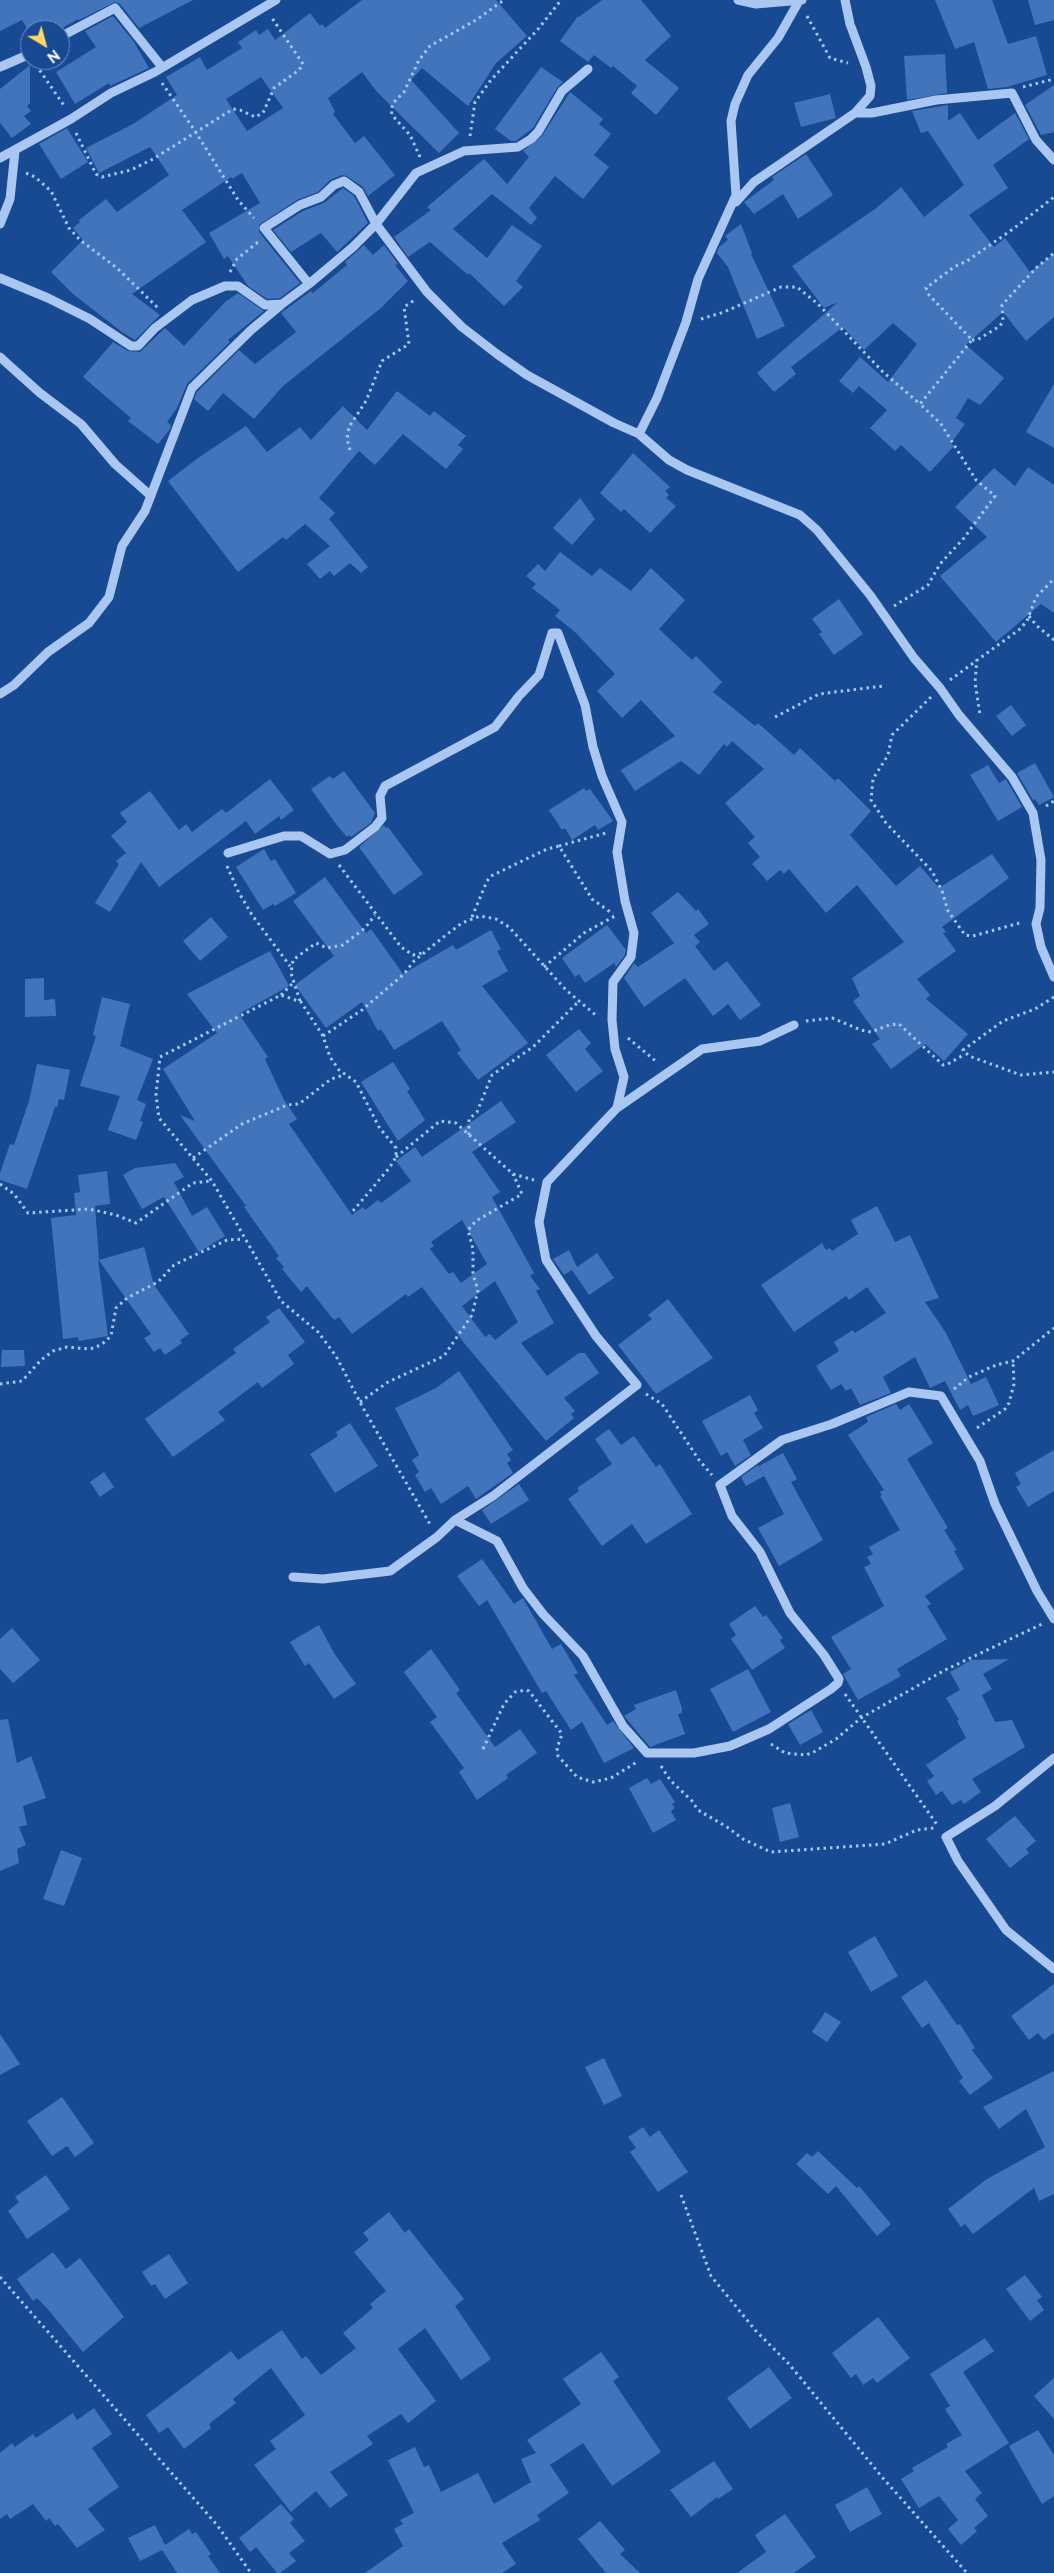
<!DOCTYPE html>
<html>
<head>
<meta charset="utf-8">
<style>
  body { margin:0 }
  #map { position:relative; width:1054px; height:2573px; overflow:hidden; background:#184a94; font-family:Raleway,sans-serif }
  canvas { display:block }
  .north { position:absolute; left:20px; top:20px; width:50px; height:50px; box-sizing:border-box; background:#184a94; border:1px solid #7492bf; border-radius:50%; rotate:143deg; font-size:14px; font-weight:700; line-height:20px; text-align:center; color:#fff }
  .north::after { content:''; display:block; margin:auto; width:18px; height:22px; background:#ffd868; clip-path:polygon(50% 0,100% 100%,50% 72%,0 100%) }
</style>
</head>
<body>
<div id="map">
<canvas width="1054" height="2573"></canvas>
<div class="north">N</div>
</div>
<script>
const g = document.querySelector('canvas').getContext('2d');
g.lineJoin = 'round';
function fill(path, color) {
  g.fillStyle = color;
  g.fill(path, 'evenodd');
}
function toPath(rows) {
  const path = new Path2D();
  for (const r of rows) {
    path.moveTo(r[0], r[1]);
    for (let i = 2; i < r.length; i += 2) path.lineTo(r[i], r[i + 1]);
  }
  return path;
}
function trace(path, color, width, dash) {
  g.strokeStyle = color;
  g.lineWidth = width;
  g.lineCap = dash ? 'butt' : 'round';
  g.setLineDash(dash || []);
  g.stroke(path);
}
fill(toPath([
  [0,0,193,0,139,28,120,4,115,2,79,20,78,19,59,30,28,30,22,20,0,31],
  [362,0,496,0,527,36,496,63,468,106,422,68,411,80,459,133,439,153,377,92,362,72,328,98,335,112,333,114,355,143,364,136,395,175,368,196,363,187,347,176,342,175,330,180,318,192,297,200,259,225,259,232,300,283,280,298,267,299,248,286,228,256,224,259,209,233,260,203,242,173,232,179,231,177,182,210,206,242,132,294,160,315,135,340,122,332,73,294,51,272,83,240,73,228,80,222,79,220,106,199,117,212,169,175,150,147,99,173,86,148,133,124,177,95,166,77,200,57,207,70,242,48,238,42,256,30,259,35,268,29,275,40,310,13,320,26,322,24,325,28],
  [261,77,283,108,247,131,226,99],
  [602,0,641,0,671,36,645,60,679,88,656,115,631,93,637,86,613,66,611,68,594,55,588,62,560,41,578,16,579,17],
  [935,0,992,0,1008,44,1036,36,1047,75,1007,87,988,89,974,42,955,49],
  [1028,0,1054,0,1054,20,1035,25],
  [113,16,134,42,149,68,110,86,109,83,75,104,56,72,96,47,85,31],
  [945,54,947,93,907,100,904,56],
  [30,65,30,103,27,106,31,111,24,116,31,124,12,138,0,123,0,89],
  [541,67,563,82,557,88,533,128,516,141,511,141,495,129],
  [1054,85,1054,132,1041,135,1025,105],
  [570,92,603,119,599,124,611,134,594,155,609,167,583,199,555,176,529,208,537,218,531,225,492,194,453,229,487,258,512,225,542,246,516,281,523,287,504,306,469,273,468,275,430,242,408,257,394,237,431,210,427,207,484,159,507,184,529,157,523,151,542,136],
  [830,94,836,118,801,127,794,103],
  [948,105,948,121,960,113,978,140,1015,113,1029,139,993,165,1008,188,969,215,994,247,1005,238,1030,272,1054,254,1054,317,1026,341,1003,312,966,345,1004,378,980,405,968,398,956,418,965,424,951,443,954,446,930,472,901,445,895,451,870,428,887,410,859,386,853,393,839,381,860,357,888,382,917,344,893,323,864,350,843,327,791,367,796,374,774,392,757,373,838,302,824,308,792,266,875,209,901,187,924,217,964,185,928,131,921,133,912,111],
  [67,128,88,162,61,179,39,144],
  [806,154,833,195,798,219,783,194,754,214,744,202,774,180,772,177],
  [343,188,354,196,368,223,337,252,321,233,291,252,273,230,303,211,324,203],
  [741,224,752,253,751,254,785,326,757,339,728,267,717,253,719,247,728,240,725,236],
  [364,245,373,255,384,245,398,264,395,265,408,281,381,308,283,386,254,419,223,393,208,411,194,399,197,392,239,350,255,364,296,332,281,313,311,291,313,293,347,265,345,262],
  [238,293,264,311,228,340,230,342,187,384,177,408,167,422,171,425,170,429,158,444,128,421,131,418,83,377,113,342,128,351,140,352,165,328,184,346,225,302],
  [1054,384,1054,448,1026,432],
  [397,391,430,416,434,411,466,436,458,445,463,449,446,469,403,434,375,465,359,451,319,498,335,513,329,519,368,567,361,573,350,563,334,576,330,571,320,579,307,564,330,546,305,524,286,540,283,537,238,572,168,481,198,458,246,426,267,452,300,427,311,440,343,406,367,430],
  [633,453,670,487,665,491,669,495,666,498,676,506,650,533,624,509,621,512,600,493],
  [1028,467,1054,485,1054,613,1041,604,996,642,940,576,987,537,955,507,994,468,1015,486],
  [580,498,595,519,572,545,553,528],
  [560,552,592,576,600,568,631,591,651,568,685,600,659,629,692,660,696,656,722,682,713,692,755,726,758,723,794,755,800,748,835,781,838,778,871,811,850,835,896,886,920,866,939,888,992,854,1009,878,942,927,946,932,943,933,956,951,917,979,930,995,926,999,968,1034,944,1061,925,1044,891,1069,872,1044,880,1039,853,1001,860,996,852,978,904,942,857,885,826,913,789,869,784,874,780,870,767,881,752,864,760,857,748,843,755,837,725,803,764,769,732,741,727,747,724,744,699,775,681,761,635,791,621,770,675,736,641,700,622,718,597,691,615,674,576,633,555,616,560,610,532,588,536,584,526,576,538,564,545,571],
  [839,599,863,634,834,655,819,634,822,632,812,619],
  [1011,705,1026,725,1012,736,996,716],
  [1035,763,1054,797,1039,805,1035,799,1033,800,1017,773],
  [988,765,999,783,1006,779,1007,781,1022,807,998,821,970,775],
  [344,771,375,813,371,823,351,837,349,835,347,837,336,824,311,789,330,776,333,779],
  [270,779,294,810,281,820,279,816,255,834,246,821,159,887,141,862,110,912,95,903,119,864,116,861,126,853,111,836,127,822,120,813,150,791,179,830,186,824,192,832,222,809,226,813],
  [584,788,586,791,590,789,613,821,598,830,595,825,572,840,565,828,562,830,549,810],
  [384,825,386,828,388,827,423,874,394,895,359,847],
  [264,849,271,861,275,859,296,893,275,906,273,904,263,910,236,867],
  [325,877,366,933,371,929,403,974,453,945,456,950,491,930,501,949,497,951,508,971,482,986,528,1043,478,1080,457,1053,461,1050,442,1021,394,1050,381,1029,378,1031,362,1002,326,1028,295,985,334,956,293,901],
  [678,892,696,911,698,909,709,924,694,935,700,942,695,946,714,971,727,961,761,1005,740,1020,728,1004,713,1016,685,978,644,1007,624,978,634,963,638,967,674,943,651,913],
  [211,917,228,937,200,961,183,941],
  [607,925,626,950,625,955,616,967,614,963,585,983,579,974,575,977,562,958],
  [270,951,289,986,239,1014,268,1057,265,1059,284,1100,297,1119,289,1124,352,1215,363,1207,365,1210,378,1200,381,1203,411,1181,396,1161,415,1147,422,1157,501,1101,516,1122,472,1152,500,1192,492,1197,534,1273,530,1276,540,1289,536,1291,554,1323,521,1343,547,1376,579,1353,585,1353,599,1373,564,1398,575,1411,571,1414,574,1418,546,1441,465,1344,422,1287,408,1297,406,1294,352,1334,339,1317,335,1320,332,1318,307,1286,301,1292,282,1269,284,1267,276,1258,279,1256,244,1207,246,1206,180,1115,195,1121,163,1069,217,1033,187,994],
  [462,1220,487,1264,461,1283,453,1272,449,1274,430,1249,434,1246,431,1242],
  [495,1281,518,1322,495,1340,490,1334,485,1337,462,1306],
  [44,978,44,1000,55,999,56,1016,25,1017,25,979],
  [102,997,130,1004,120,1046,153,1059,137,1100,146,1104,140,1121,143,1122,136,1140,108,1130,120,1096,80,1086,96,1036,93,1035],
  [579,1029,591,1043,585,1049,603,1071,576,1092,546,1055],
  [393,1062,410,1089,407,1091,425,1120,398,1141,361,1082],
  [37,1064,70,1070,64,1100,59,1099,57,1107,55,1107,27,1189,0,1180,0,1173,10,1144,14,1145,29,1101],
  [175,1163,184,1177,174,1182,192,1216,207,1207,225,1236,199,1252,164,1197,142,1209,123,1175,135,1168],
  [107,1171,110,1204,95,1206,99,1260,144,1247,154,1285,189,1334,180,1340,182,1343,165,1355,160,1348,154,1352,144,1338,151,1334,98,1259,108,1336,79,1341,78,1337,63,1339,51,1218,76,1215,74,1193,80,1192,78,1175],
  [877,1206,895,1242,910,1235,939,1298,925,1302,946,1333,971,1384,986,1377,999,1405,973,1416,968,1405,960,1410,945,1381,930,1388,915,1357,883,1377,891,1393,860,1405,851,1388,846,1391,841,1384,831,1390,816,1366,839,1351,834,1342,853,1330,855,1333,886,1313,867,1287,849,1300,846,1296,794,1332,761,1285,822,1243,826,1250,830,1248,832,1251,858,1234,851,1220],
  [569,1250,577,1267,597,1253,614,1278,589,1295,572,1270,564,1275,553,1259],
  [668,1299,713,1358,656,1394,618,1345,652,1319,648,1315],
  [279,1308,305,1342,288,1355,294,1364,262,1388,258,1382,218,1412,225,1420,173,1457,145,1419,236,1353,233,1349,270,1322,266,1317],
  [2,1350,24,1350,25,1366,1,1367],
  [459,1371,513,1450,507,1454,511,1460,507,1463,513,1473,476,1499,468,1486,441,1504,431,1488,425,1492,415,1475,419,1472,412,1460,419,1455,395,1408,436,1388],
  [750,1395,758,1410,754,1413,763,1428,743,1440,751,1455,735,1466,727,1452,721,1456,702,1421],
  [896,1404,900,1410,909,1404,933,1443,907,1459,948,1528,944,1530,957,1550,954,1551,964,1569,925,1596,931,1604,927,1606,947,1639,897,1669,901,1676,858,1700,843,1674,851,1669,831,1637,884,1606,864,1567,871,1564,867,1557,873,1554,869,1547,900,1530,880,1496,882,1495,880,1492,884,1490,848,1435,868,1422,866,1417],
  [350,1423,378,1466,335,1493,310,1454,338,1436,336,1432],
  [609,1429,621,1445,634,1436,656,1467,660,1464,692,1514,646,1544,632,1524,602,1546,568,1499,579,1491,577,1488,612,1464,595,1439],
  [1054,1450,1054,1491,1028,1507,1016,1487,1021,1484,1015,1473],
  [783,1453,797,1479,791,1482,823,1540,779,1566,758,1528,784,1514,759,1466],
  [758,1465,764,1476,746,1486,741,1477],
  [104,1472,114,1487,100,1497,90,1482],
  [519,1484,529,1500,491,1524,482,1510],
  [482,1559,514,1604,523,1598,552,1649,561,1644,578,1673,574,1675,607,1725,613,1721,634,1748,604,1763,582,1722,571,1730,546,1691,542,1693,487,1600,479,1606,457,1576],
  [755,1606,763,1617,766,1615,783,1638,780,1640,785,1648,752,1670,731,1639,736,1635,729,1624],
  [319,1625,334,1653,356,1684,334,1699,309,1663,305,1666,290,1642],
  [12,1628,40,1660,13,1683,0,1669,0,1639],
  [431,1649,460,1690,456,1693,495,1747,520,1729,537,1753,506,1775,508,1778,477,1800,459,1772,464,1768,430,1722,437,1717,404,1672],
  [1009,1659,983,1674,992,1689,982,1695,995,1722,1012,1720,1025,1747,972,1779,981,1792,964,1804,961,1800,952,1805,942,1791,936,1795,927,1781,934,1776,926,1765,966,1738,957,1721,959,1720,946,1698,960,1690,950,1672,971,1660],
  [748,1669,771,1712,733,1732,710,1689],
  [676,1690,682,1708,682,1713,678,1714,685,1734,650,1747,624,1716,636,1709,634,1705],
  [811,1710,823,1732,800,1745,788,1724],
  [8,1719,17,1763,31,1756,46,1798,23,1806,27,1825,19,1827,26,1845,17,1849,19,1863,0,1871,0,1720],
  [647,1778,651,1784,660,1779,675,1802,672,1804,675,1808,671,1811,676,1820,653,1833,629,1788],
  [790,1803,799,1837,780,1842,772,1808],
  [1015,1816,1036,1841,1026,1849,1029,1853,1010,1868,986,1839],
  [61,1850,82,1858,64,1906,43,1899],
  [875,1936,898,1976,871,1992,848,1952],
  [926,1980,957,2025,960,2024,975,2048,972,2050,993,2078,970,2095,959,2081,963,2078,929,2023,922,2028,901,1997],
  [1054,1984,1054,2033,1044,2040,1038,2033,1029,2040,1011,2016],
  [825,2012,841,2022,827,2042,812,2032],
  [0,2034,20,2064,0,2075],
  [604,2058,622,2096,604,2105,585,2067],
  [1054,2071,1054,2194,1039,2201,1034,2188,973,2234,965,2224,961,2227,948,2209,987,2179,1045,2147,1026,2109,999,2129,983,2107],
  [62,2097,94,2143,75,2157,67,2146,52,2156,27,2121],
  [643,2127,650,2137,659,2130,688,2172,658,2192,630,2152,636,2148,628,2137],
  [818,2151,857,2188,859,2186,891,2224,877,2236,836,2186,828,2194,796,2164,807,2153,812,2157],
  [46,2175,70,2209,27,2239,8,2211,19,2202,15,2197],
  [389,2212,405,2233,409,2229,464,2299,455,2306,491,2359,461,2380,425,2328,398,2349,436,2401,408,2423,401,2414,367,2436,373,2444,330,2472,348,2495,330,2508,316,2491,291,2512,254,2465,276,2449,270,2441,305,2415,271,2368,233,2399,236,2403,209,2424,211,2428,184,2449,168,2427,159,2433,146,2415,231,2351,238,2360,282,2330,302,2359,306,2356,321,2375,356,2348,343,2333,373,2308,370,2304,386,2291,354,2252,369,2240,363,2233],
  [53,2252,66,2269,80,2258,124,2317,83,2352,46,2307,37,2298,33,2301,17,2279],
  [169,2254,188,2283,165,2299,155,2284,151,2286,142,2272],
  [1025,2275,1042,2297,1037,2300,1044,2310,1030,2321,1006,2289],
  [878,2317,910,2358,877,2383,873,2378,863,2385,856,2374,851,2378,832,2353],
  [985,2338,994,2351,963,2372,1009,2443,965,2471,982,2493,975,2499,988,2516,974,2528,977,2531,961,2545,948,2529,958,2520,939,2496,919,2508,901,2479,914,2471,912,2468,948,2447,946,2444,962,2435,945,2409,950,2406,930,2374],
  [601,2352,619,2377,613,2381,661,2452,612,2486,583,2443,550,2465,569,2493,537,2515,540,2520,502,2543,516,2564,502,2573,365,2573,403,2546,394,2529,403,2524,400,2520,414,2513,388,2460,415,2447,424,2467,429,2465,441,2492,478,2473,494,2504,531,2482,521,2459,536,2453,527,2440,581,2404,563,2379],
  [769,2367,792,2398,750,2429,727,2398],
  [1054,2378,1054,2419,1034,2396],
  [94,2408,112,2434,92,2448,119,2487,88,2509,105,2530,77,2548,58,2524,55,2526,49,2518,46,2521,33,2504,10,2519,7,2514,0,2519,0,2453,12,2443,15,2447,33,2434,36,2438,73,2413,77,2420],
  [1038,2430,1054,2455,1054,2496,1042,2504,1009,2446],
  [714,2461,733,2489,718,2499,717,2497,691,2517,670,2490],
  [867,2487,882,2514,850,2532,835,2505],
  [281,2504,294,2519,290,2523,305,2541,289,2553,296,2561,280,2573,277,2573,256,2547,250,2552,239,2538],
  [785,2514,816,2557,794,2573,737,2573,766,2552,755,2535],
  [600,2521,625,2550,620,2554,640,2573,606,2573,578,2539],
  [155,2525,165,2545,189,2529,192,2534,196,2532,211,2554,208,2556,220,2573,177,2573,162,2550,140,2561,128,2538]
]), '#4174bb');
trace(toPath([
  [807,16,830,58,848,63],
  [36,65,65,107],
  [162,83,195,131,238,200,254,218],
  [1023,87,1054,79],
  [76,133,96,174,102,177,131,170,153,159,233,109,240,110,255,117,263,113,274,88,299,70,303,64,272,18],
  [470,136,475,102,491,80,539,28,561,0],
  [420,157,410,135,392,115,391,109,394,102,404,92,419,60,430,46,476,20,504,0],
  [26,173,35,177,51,191,69,228,80,240,117,268,159,309],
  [230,272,237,259,258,242],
  [701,319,724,312,781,287,797,287,818,304,883,372,920,404,972,340,929,295,926,288,954,267,967,261,1013,229,1054,197],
  [972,340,977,340,1000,326,1003,321,1002,305,1036,268,1054,253],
  [350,450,347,439,349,427,366,401,382,361,409,344,404,307,416,299],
  [894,606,928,585,940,564,964,538,995,496,976,480,941,424,920,404],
  [1029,616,1037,626,1054,640],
  [977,659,975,682,980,715],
  [950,680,1020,629,1027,621,1036,597,1054,579],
  [931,697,892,735,888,755,873,779,871,800,886,823,932,871,942,891,948,911,965,935,973,936,1023,922],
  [775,717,819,694,883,686],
  [1046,806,1054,801],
  [559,846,606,833],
  [339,865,401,947,413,955,422,953],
  [227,866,238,891,252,915,290,966],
  [472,917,487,881,491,876,547,849,559,846,592,899,613,914],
  [544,967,584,933,615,916],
  [281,995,293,983],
  [1054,997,1035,1009,1003,1021,963,1050,969,1056,1021,1075,1054,1072],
  [300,1001,291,973,293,960,316,943,327,948,343,945,365,928,375,915],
  [806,1021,832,1018,861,1030,871,1032,889,1025,899,1024,943,1065,948,1064,965,1054],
  [323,1036,362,1010,404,974,414,961,446,935,462,923,480,916,496,919,509,927,566,990,598,1017],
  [628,1038,658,1063],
  [469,1135,469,1119,477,1112,492,1075,533,1047,579,1001],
  [396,1157,440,1121,456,1123,513,1174,534,1180],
  [193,1158,242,1124,287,1105,299,1104,331,1079,344,1075],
  [0,1184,14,1194,28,1213,89,1209,116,1215,136,1223,193,1183,211,1181],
  [353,1211,390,1167,396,1157,396,1148,379,1127,356,1082,339,1070,330,1057,323,1036,301,1002,281,995,160,1057,156,1095,159,1118,212,1181,281,1301,318,1332,336,1356,362,1406,431,1526],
  [0,1384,22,1381,41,1360,53,1351,67,1347,90,1349,101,1345,111,1336,116,1308,127,1298,158,1282,174,1265,227,1240,244,1239],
  [954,1389,969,1377,996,1365,1013,1361,1054,1328],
  [646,1394,662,1404,699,1460,712,1475],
  [360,1402,388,1382,444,1356,472,1315,478,1290,473,1274,473,1249,468,1230,476,1221,522,1194,513,1174],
  [977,1428,1005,1409,1009,1403,1014,1384,1013,1361],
  [845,1694,938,1826],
  [771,1744,785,1753,805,1755,812,1753,836,1739,861,1718,945,1670,1042,1624],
  [483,1749,504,1704,515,1692,525,1690,529,1691,562,1734,557,1748,558,1756,577,1777,593,1782,611,1778,637,1762],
  [661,1766,670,1780,692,1801,698,1810,727,1827,743,1839,771,1852,885,1844,917,1830,934,1828],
  [681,2195,711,2276,756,2331,789,2364,882,2477,967,2573],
  [0,2277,217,2525,251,2573]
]), '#a9c7f0', 3, [2.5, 4]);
trace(toPath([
  [738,0,756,4,802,0],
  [60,37,115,8,162,67],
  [0,67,30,54],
  [588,69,562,91,538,132,531,139,518,147,464,151,416,173,376,224,427,292,462,327,497,354,527,375,614,423,639,434,669,460,687,470,800,515,817,530,870,595,914,658,940,688,959,715,1012,777,1033,813,1041,860,1040,908,1036,924,1041,947,1054,977],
  [855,113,872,113,936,100,1012,93,1036,140,1054,160],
  [0,158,71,119,111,93,155,72,276,0],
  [736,202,754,182,855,113,870,96,871,86,866,67,850,24,845,0],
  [0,224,10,199,15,151],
  [0,278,48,298,90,319,131,346,138,346,155,328,192,300,225,286,238,286,265,305,282,304],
  [0,357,40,393,81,424,115,464,151,496],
  [639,434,657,398,686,322,698,279,736,195,731,121,735,104,748,75,778,38,799,1],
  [0,694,14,685,48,652,89,623,109,597,122,546,145,511,192,388,251,330,282,304,309,284,353,247,376,224,359,192,344,181,334,185,321,197,300,205,264,228,309,284],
  [228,853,284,836,301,836,330,854,345,850,375,827,382,818,380,796,385,786,495,727,519,696,539,675,552,633,558,633,585,705,593,747,602,776,622,822,617,852,625,901,634,933,631,957,613,982,612,1020,615,1049,624,1077,617,1108,547,1182,539,1222,546,1260,596,1336,637,1385,493,1496,455,1520,497,1541,523,1588,543,1614,583,1656,623,1726,647,1753,694,1753,730,1746,769,1729,831,1689,838,1683,839,1679,824,1655,790,1613,760,1552,732,1516,720,1485,782,1440,832,1424,909,1392,941,1396,980,1461,995,1504,1037,1591,1054,1619],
  [617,1108,702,1049,760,1041,794,1025],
  [293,1577,323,1579,390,1571,437,1537,455,1520],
  [1054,1758,995,1806,946,1837,958,1861,1006,1930,1054,1969]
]), '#a9c7f0', 9);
</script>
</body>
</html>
